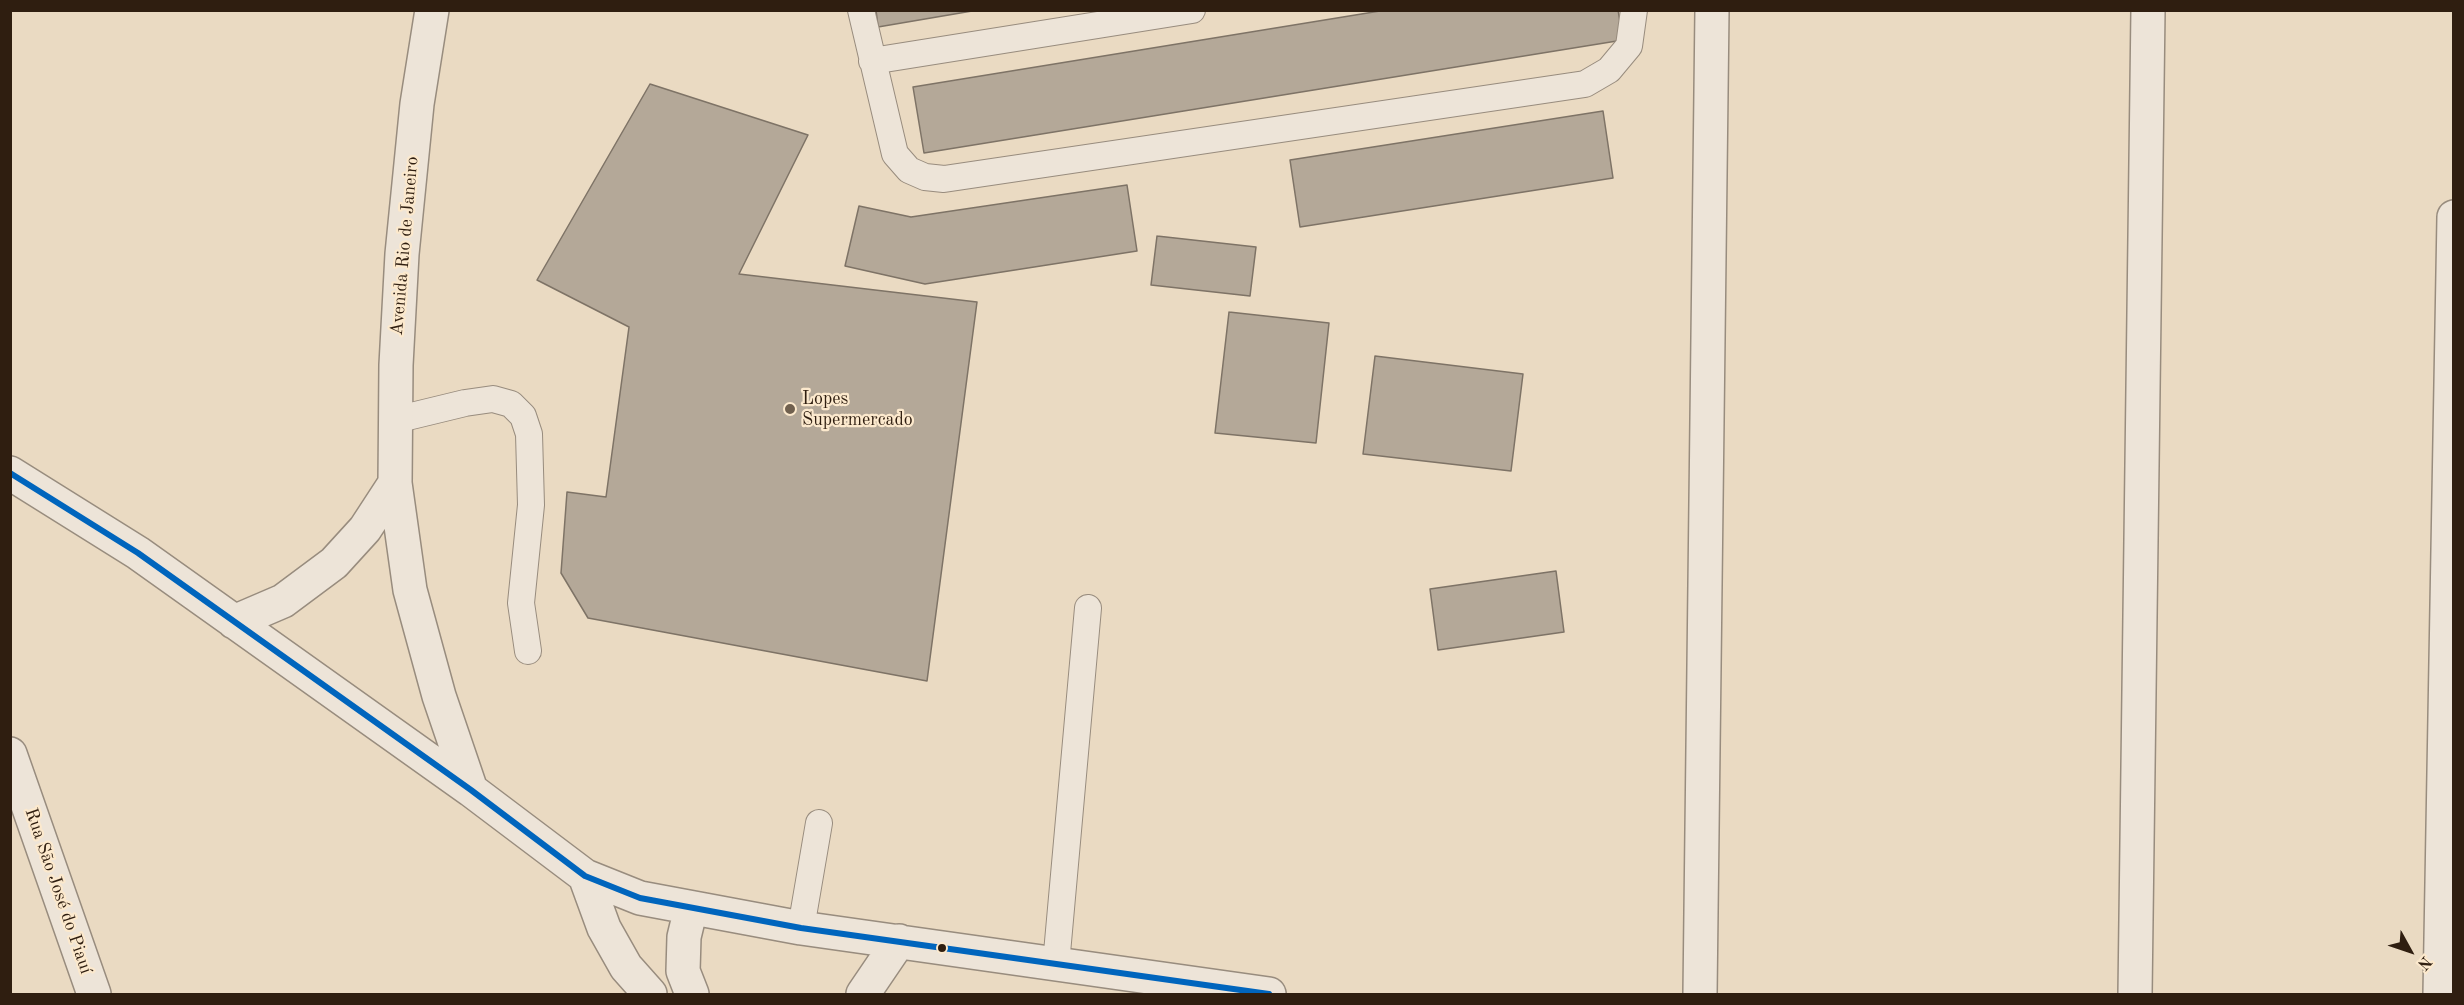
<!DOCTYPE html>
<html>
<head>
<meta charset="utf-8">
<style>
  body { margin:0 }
  #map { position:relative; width:2464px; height:1005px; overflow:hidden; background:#eadac2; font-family:"Old Standard TT",serif }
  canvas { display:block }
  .frame { position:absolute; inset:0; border:12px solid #2f1e10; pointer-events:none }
  .north { position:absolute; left:2380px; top:921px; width:60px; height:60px; -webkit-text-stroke:4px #fce9cd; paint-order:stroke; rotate:130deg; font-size:16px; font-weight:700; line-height:24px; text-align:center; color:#2f1e10 }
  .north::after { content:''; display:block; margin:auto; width:21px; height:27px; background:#2f1e10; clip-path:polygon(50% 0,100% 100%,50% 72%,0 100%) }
</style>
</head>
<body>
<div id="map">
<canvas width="2464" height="1005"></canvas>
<div class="frame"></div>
<div class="north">N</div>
</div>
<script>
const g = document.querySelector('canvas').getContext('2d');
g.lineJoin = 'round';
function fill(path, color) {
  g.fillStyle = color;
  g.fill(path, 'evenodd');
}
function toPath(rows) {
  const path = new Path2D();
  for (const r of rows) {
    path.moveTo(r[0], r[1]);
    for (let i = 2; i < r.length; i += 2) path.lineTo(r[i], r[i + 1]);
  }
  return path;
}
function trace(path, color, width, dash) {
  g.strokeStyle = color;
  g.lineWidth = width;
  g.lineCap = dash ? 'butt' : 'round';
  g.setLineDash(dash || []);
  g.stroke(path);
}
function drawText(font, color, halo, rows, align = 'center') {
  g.font = font + ' "Old Standard TT",serif';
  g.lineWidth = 4.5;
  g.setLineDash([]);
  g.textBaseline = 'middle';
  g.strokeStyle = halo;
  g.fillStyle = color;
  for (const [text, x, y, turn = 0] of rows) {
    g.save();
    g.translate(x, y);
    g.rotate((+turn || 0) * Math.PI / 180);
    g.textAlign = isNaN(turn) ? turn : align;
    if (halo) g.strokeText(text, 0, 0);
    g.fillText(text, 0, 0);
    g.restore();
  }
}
const building = toPath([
  [876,10,978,10,878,27,876,10],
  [1386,10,1618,10,1623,40,924,153,913,87,1386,10],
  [650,84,808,135,739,274,977,302,927,681,588,618,561,573,567,492,606,497,629,327,537,280,650,84],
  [1603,111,1613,178,1300,227,1290,160,1603,111],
  [1127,185,1137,251,925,284,845,266,859,206,911,217,1127,185],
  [1157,236,1256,247,1250,296,1151,285,1157,236],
  [1229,312,1329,323,1316,443,1215,433,1229,312],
  [1375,356,1523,374,1511,471,1363,454,1375,356],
  [1556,571,1564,632,1438,650,1430,589,1556,571]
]);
fill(building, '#b4a898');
trace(building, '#7e7366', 1.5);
const service = toPath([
  [861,10,895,154,909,170,925,177,944,179,1585,84,1609,70,1629,46,1634,10],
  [872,61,1192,10],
  [395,420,465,403,493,399,511,404,523,416,529,434,531,505,521,603,528,651],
  [801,928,819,823],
  [1056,964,1088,608]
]);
const minor = toPath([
  [432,10,417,104,402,254,396,365,395,483,410,590,439,696,471,790],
  [10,473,138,553,471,790,585,876,640,898,801,928,1269,994],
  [234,622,283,601,334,563,365,529,395,483],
  [10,754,94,994],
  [585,876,604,928,626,967,650,994],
  [691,908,684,937,683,971,692,994],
  [863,994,899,941],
  [1700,994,1712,10],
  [2135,994,2148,10],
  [2440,994,2454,217]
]);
trace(service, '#988c7e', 28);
trace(minor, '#988c7e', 36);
trace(service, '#ede4d8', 26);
trace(minor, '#ede4d8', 33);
trace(toPath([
  [10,473,138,553,471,790,585,876,640,898,801,928,1269,994]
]), '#0065bd', 6);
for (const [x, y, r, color] of [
  [790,409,6,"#70604e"],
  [942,948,5,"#2f1e10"]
]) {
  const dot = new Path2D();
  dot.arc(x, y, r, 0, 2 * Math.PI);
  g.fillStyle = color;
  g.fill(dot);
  trace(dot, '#fce9cd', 2);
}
drawText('18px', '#2f1e10', '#fce9cd', [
  ["Avenida Rio de Janeiro",405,246,-85],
  ["Rua São José do Piauí",58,891,71]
]);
drawText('18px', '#2f1e10', '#fce9cd', [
  ["Lopes",802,399],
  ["Supermercado",802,420]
], 'left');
</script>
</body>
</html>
